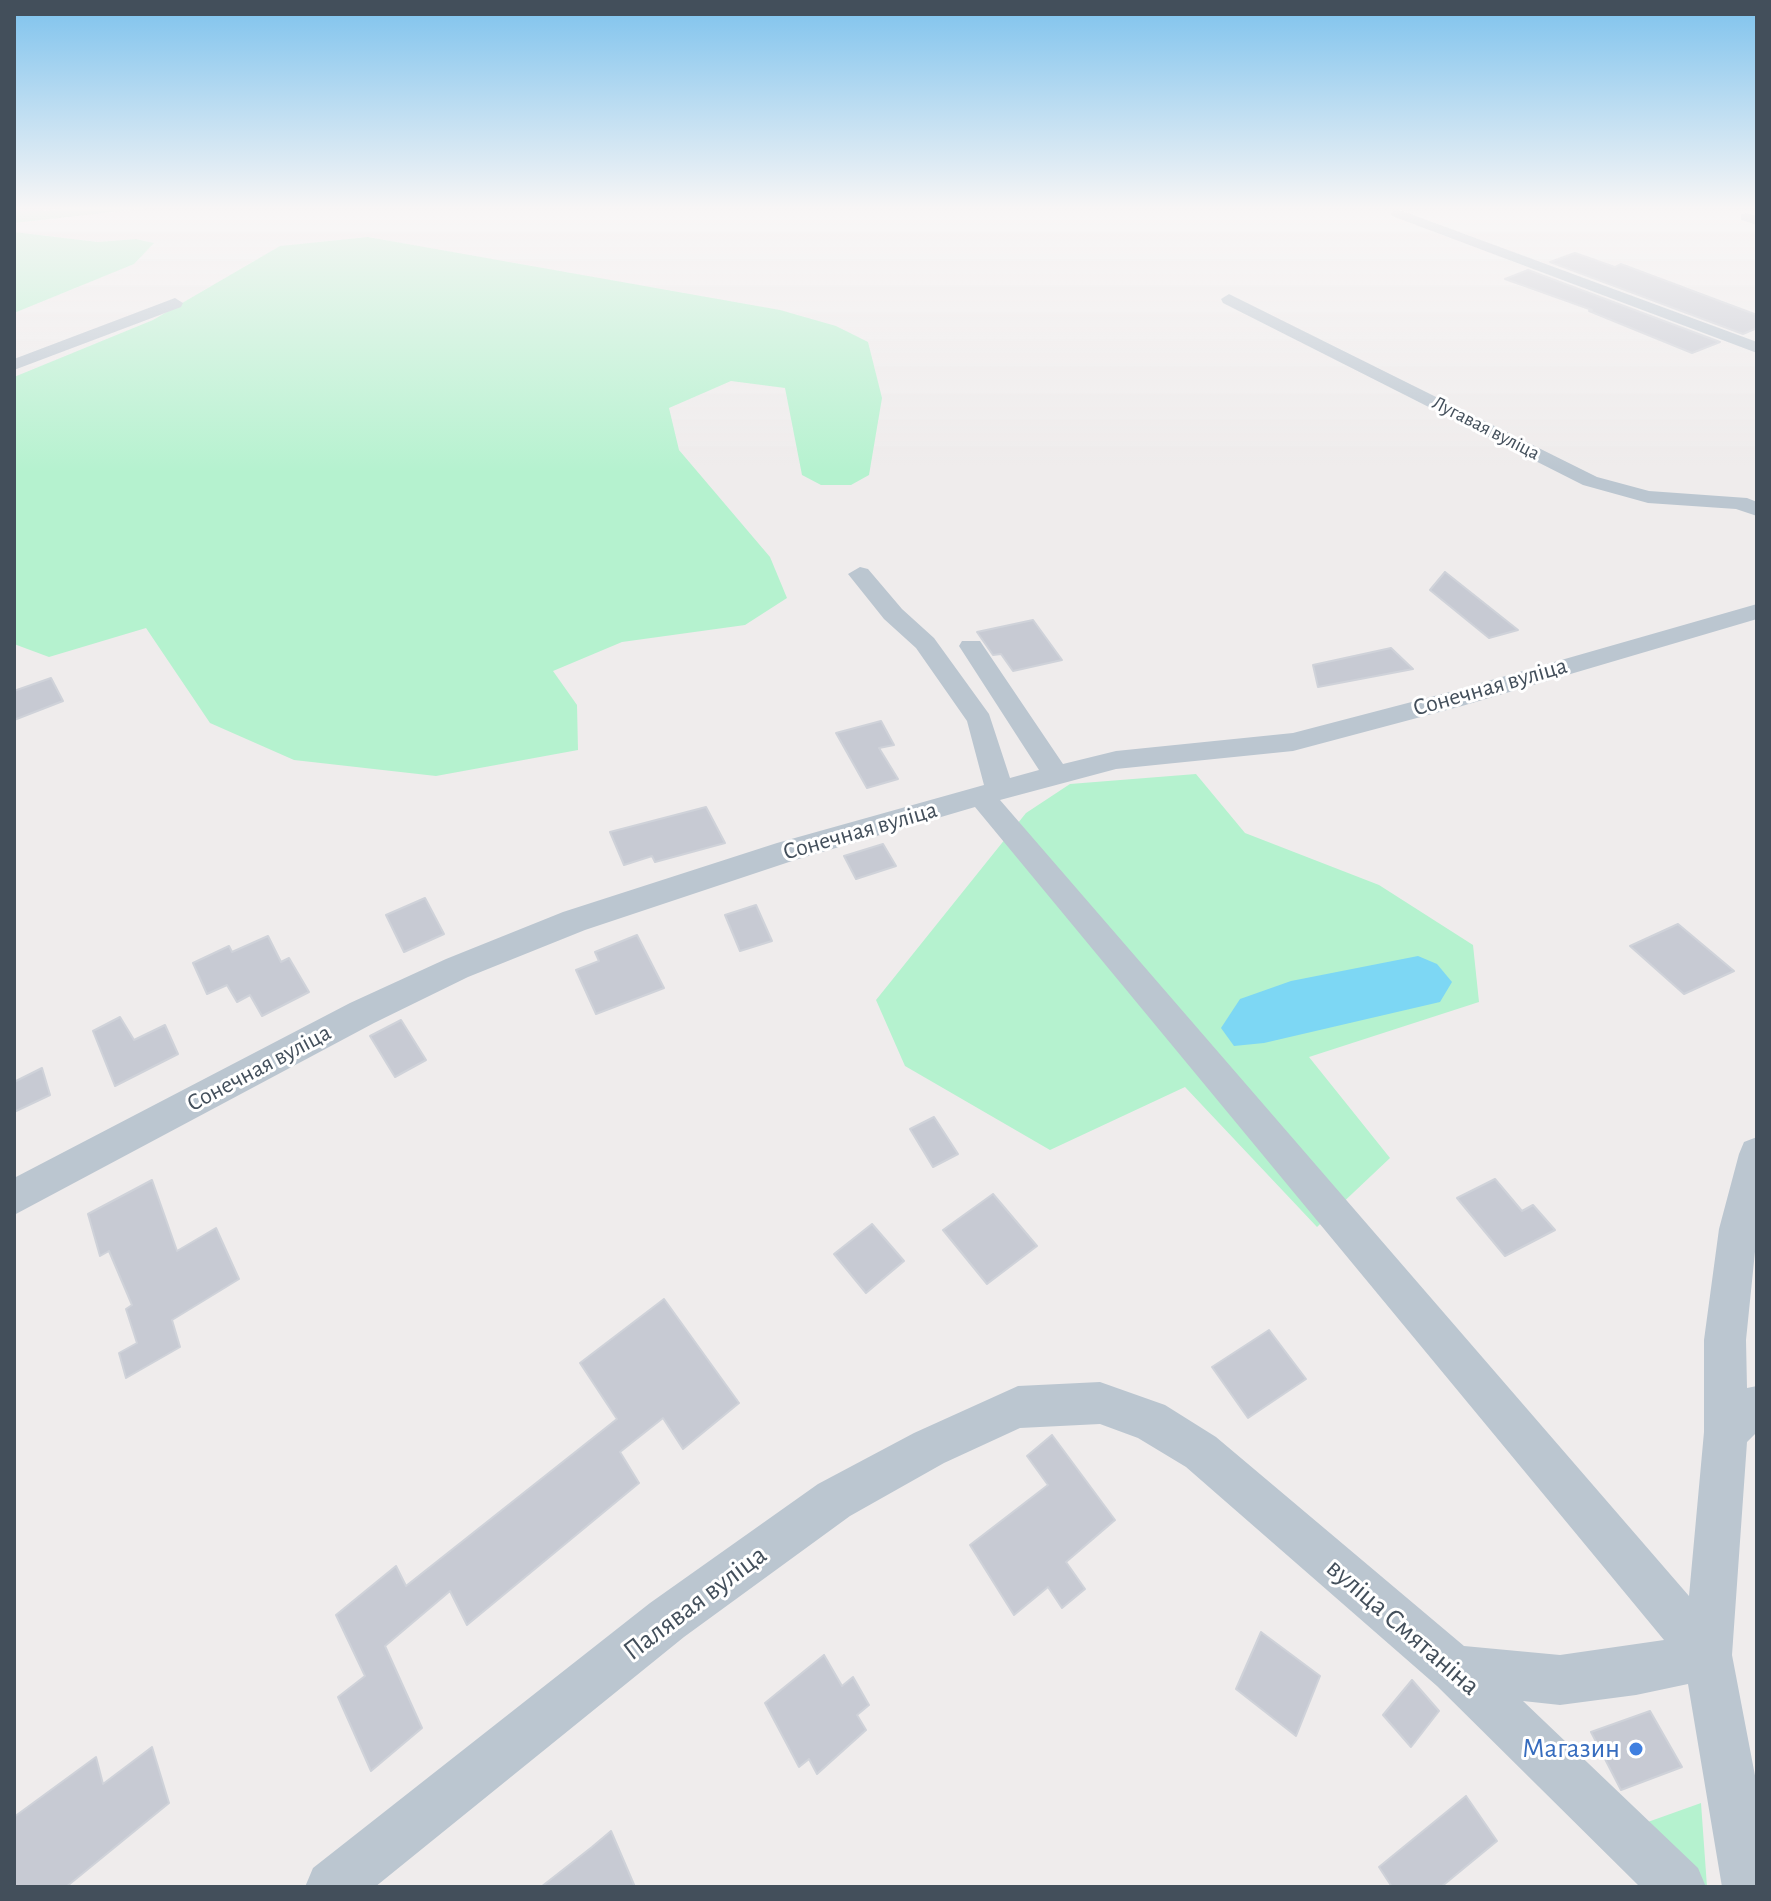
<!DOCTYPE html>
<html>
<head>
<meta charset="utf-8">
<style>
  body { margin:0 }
  #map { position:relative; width:1771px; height:1901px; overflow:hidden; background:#efecec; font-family:"Alegreya Sans",sans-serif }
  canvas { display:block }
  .frame { position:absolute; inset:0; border:16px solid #434f5b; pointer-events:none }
</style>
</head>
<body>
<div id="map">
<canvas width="1771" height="1901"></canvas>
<div class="frame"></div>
</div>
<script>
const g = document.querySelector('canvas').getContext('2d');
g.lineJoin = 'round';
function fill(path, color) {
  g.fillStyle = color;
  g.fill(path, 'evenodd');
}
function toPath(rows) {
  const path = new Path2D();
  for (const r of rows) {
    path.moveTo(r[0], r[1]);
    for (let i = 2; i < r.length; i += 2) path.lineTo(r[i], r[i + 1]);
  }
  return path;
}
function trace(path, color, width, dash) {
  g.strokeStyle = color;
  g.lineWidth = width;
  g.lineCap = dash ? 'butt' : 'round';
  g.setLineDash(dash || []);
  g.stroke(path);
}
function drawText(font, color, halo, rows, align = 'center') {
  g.font = font + ' "Alegreya Sans",sans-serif';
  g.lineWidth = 6;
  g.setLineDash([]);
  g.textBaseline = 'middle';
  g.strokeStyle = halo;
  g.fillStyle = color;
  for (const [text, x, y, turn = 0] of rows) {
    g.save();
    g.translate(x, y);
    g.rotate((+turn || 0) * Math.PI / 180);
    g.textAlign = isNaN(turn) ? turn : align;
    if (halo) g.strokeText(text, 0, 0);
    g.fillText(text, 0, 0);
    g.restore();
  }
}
fill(toPath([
  [14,207,20,207,20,211,44,211,70,207,158,207,14,223],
  [14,232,98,242,136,239,154,243,134,264,14,313],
  [368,237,780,310,836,326,868,342,882,398,869,475,851,485,821,485,802,475,785,388,731,381,669,408,679,450,770,557,787,598,745,625,622,642,553,671,577,705,578,750,436,776,294,760,210,723,146,628,49,657,14,644,14,377,153,320,280,246],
  [1196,774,1245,833,1379,885,1473,945,1479,1002,1309,1057,1390,1158,1317,1227,1185,1087,1050,1150,905,1066,876,1000,1026,813,1070,784],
  [1701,1803,1707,1887,1645,1823]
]), '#b5f2cf');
fill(toPath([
  [1418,956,1437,964,1452,982,1440,1002,1264,1043,1234,1046,1221,1028,1240,999,1291,981]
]), '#7dd7f4');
const building = toPath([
  [1575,253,1615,267,1621,264,1757,315,1757,328,1743,334,1550,262,1575,253],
  [1528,270,1720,342,1692,353,1589,311,1592,310,1505,279,1528,270],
  [1445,572,1518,630,1489,638,1430,590,1445,572],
  [1033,620,1062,660,1013,671,1001,654,993,655,977,632,1033,620],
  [1391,648,1413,669,1318,687,1313,665,1391,648],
  [51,678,63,701,14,720,14,691,51,678],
  [881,721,894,745,879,748,898,779,867,788,836,733,881,721],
  [706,807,725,843,655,862,652,856,624,865,610,832,706,807],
  [883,844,896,866,856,879,844,856,883,844],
  [425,898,444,934,404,952,386,915,425,898],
  [756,905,772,941,740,951,725,915,756,905],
  [1678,924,1734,971,1684,994,1630,946,1678,924],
  [637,935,664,988,596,1014,576,970,599,961,595,952,637,935],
  [268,936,281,962,289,958,309,992,262,1016,250,995,237,1002,227,985,207,994,193,963,229,946,232,952,268,936],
  [120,1017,134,1040,165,1025,178,1054,115,1086,93,1031,120,1017],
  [401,1020,426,1060,395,1077,370,1036,401,1020],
  [42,1068,50,1095,14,1112,14,1082,42,1068],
  [934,1117,958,1154,933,1167,910,1129,934,1117],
  [1495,1179,1522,1211,1533,1205,1555,1230,1505,1256,1457,1198,1495,1179],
  [152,1180,177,1251,216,1228,239,1279,172,1320,180,1347,126,1378,119,1353,137,1343,126,1309,132,1305,109,1251,100,1256,88,1214,152,1180],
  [993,1194,1037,1246,987,1284,943,1230,993,1194],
  [872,1224,904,1261,866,1293,834,1254,872,1224],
  [664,1299,739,1403,683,1449,663,1418,620,1452,639,1483,467,1625,450,1591,385,1646,422,1728,371,1771,338,1697,365,1676,336,1615,396,1566,406,1586,617,1419,580,1363,664,1299],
  [1269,1330,1306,1379,1248,1418,1212,1367,1269,1330],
  [1052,1435,1115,1520,1066,1562,1085,1589,1062,1608,1048,1587,1014,1615,970,1545,1048,1485,1027,1456,1052,1435],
  [1261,1632,1320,1676,1296,1736,1236,1689,1261,1632],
  [824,1655,842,1686,853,1677,869,1705,857,1715,866,1730,817,1774,809,1759,799,1767,765,1703,824,1655],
  [1412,1680,1439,1711,1411,1747,1383,1715,1412,1680],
  [1650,1711,1682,1767,1621,1790,1591,1732,1650,1711],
  [152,1747,169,1803,66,1887,14,1887,14,1817,96,1757,103,1784,152,1747],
  [1466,1796,1497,1841,1441,1887,1392,1887,1379,1867,1466,1796],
  [611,1831,635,1887,541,1887,592,1847,611,1831]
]);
fill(building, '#c7cad3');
trace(building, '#cfd2d9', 2);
fill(toPath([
  [1397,209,1757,342,1757,353,1392,216,1390,213,1397,209],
  [1746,213,1757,216,1757,225,1741,220,1741,214,1746,213],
  [1229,294,1597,477,1649,491,1747,498,1757,502,1757,516,1736,509,1648,503,1583,485,1223,303,1221,299,1229,294],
  [175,298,183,303,181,307,14,370,14,359,175,298],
  [860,567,868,569,902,609,934,638,989,714,1010,778,1039,770,959,646,962,641,980,641,1063,764,1116,751,1293,733,1446,693,1757,604,1757,619,1462,706,1293,751,1116,769,1000,800,1689,1596,1704,1432,1704,1340,1719,1229,1739,1154,1744,1142,1757,1137,1757,1232,1746,1340,1747,1388,1757,1386,1757,1432,1747,1442,1732,1655,1757,1786,1757,1887,1722,1887,1688,1684,1636,1695,1560,1705,1523,1701,1698,1868,1706,1887,1640,1887,1437,1686,1186,1467,1138,1438,1100,1424,1020,1428,944,1463,850,1516,684,1637,375,1887,305,1887,313,1868,650,1603,818,1484,914,1433,1018,1386,1100,1382,1165,1405,1216,1437,1464,1646,1560,1655,1664,1640,975,807,795,860,585,930,468,977,374,1023,14,1215,14,1178,350,1003,446,959,563,912,777,843,984,785,967,721,916,648,884,619,848,574,860,567]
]), '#bbc6d0');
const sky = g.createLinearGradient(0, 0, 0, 473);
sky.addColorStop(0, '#7dc2ed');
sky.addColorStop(0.44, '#f8f6f6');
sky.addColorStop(1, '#f8f6f600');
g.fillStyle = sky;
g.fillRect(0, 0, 1771, 473);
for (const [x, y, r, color] of [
  [1636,1749,8,"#3f7fe0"]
]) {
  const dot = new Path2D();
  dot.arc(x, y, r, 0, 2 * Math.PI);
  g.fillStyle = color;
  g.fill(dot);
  trace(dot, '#fff', 3);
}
drawText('20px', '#434f5b', '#fff', [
  ["Лугавая вуліца",1486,428,27]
]);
drawText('24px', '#434f5b', '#fff', [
  ["Сонечная вуліца",1490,687,-16],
  ["Сонечная вуліца",860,831,-16],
  ["Сонечная вуліца",259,1068,-28]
]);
drawText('28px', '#434f5b', '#fff', [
  ["Палявая вуліца",695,1603,-37],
  ["вуліца Смятаніна",1403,1627,41]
]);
drawText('28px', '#366cbe', '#fff', [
  ["Магазин",1620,1749]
], 'right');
</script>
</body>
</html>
